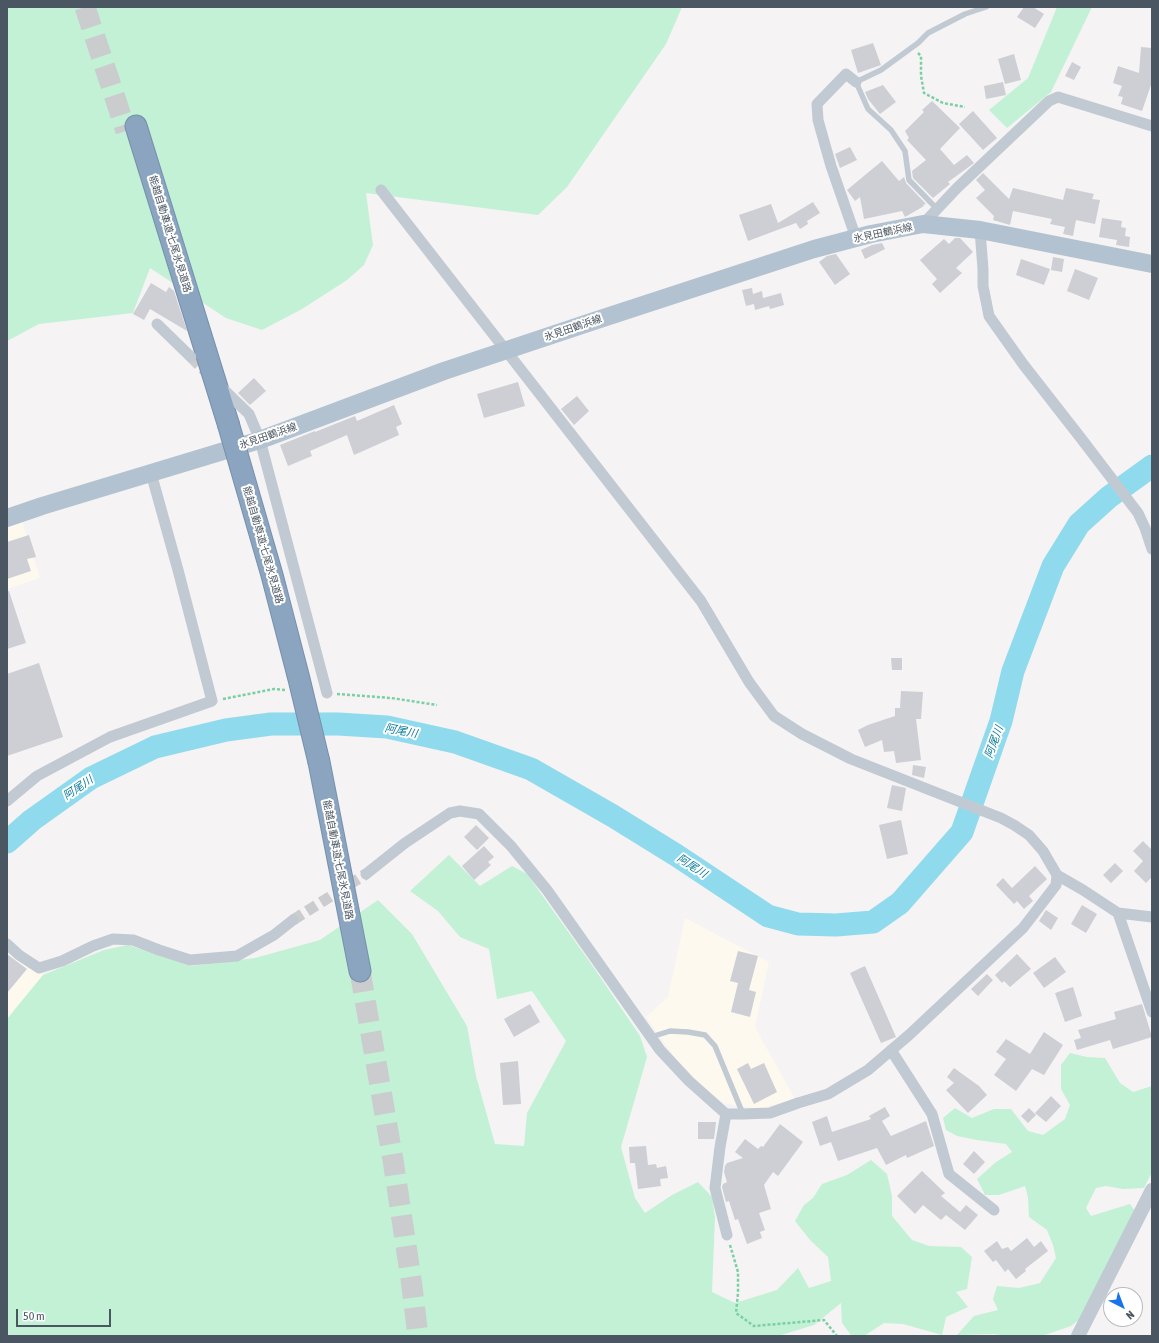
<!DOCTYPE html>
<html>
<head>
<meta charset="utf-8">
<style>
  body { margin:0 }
  #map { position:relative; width:1159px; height:1343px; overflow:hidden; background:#f5f3f3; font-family:"Asap Condensed",sans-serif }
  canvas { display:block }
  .frame { position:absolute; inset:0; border:8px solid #4a5661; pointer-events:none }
  .north { position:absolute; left:1103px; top:1287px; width:40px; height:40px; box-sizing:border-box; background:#fff; border:1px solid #b7bbc0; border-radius:50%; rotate:138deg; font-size:11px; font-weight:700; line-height:16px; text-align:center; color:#4a5661 }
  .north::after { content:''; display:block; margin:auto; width:14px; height:18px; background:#1a73e8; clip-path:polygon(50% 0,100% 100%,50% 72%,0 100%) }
  .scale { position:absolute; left:16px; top:1309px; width:95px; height:18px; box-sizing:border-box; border:2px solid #4a5661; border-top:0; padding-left:5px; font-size:12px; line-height:14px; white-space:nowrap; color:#4a5661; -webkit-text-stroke:3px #fff; paint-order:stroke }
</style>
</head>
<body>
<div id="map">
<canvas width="1159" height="1343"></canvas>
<div class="frame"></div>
<div class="north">N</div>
<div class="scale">50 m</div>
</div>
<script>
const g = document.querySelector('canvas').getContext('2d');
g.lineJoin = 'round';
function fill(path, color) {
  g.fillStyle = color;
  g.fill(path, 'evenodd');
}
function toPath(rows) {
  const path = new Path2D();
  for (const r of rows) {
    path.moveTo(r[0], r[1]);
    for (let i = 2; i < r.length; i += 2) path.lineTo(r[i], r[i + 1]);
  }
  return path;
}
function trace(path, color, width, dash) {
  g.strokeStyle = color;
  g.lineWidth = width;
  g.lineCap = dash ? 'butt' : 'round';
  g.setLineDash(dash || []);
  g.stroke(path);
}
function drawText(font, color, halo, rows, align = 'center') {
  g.font = font + ' "Asap Condensed","Noto Sans JP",sans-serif';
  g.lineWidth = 4;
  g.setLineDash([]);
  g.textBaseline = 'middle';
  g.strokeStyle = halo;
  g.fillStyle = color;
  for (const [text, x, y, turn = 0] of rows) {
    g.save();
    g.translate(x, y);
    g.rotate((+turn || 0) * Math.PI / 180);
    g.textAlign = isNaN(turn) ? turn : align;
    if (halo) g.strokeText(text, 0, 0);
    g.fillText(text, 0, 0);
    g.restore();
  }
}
fill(toPath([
  [22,521,40,578,7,589,7,526],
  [685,918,769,962,755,1027,795,1099,758,1109,723,1103,683,1069,646,1017,668,997],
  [7,949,43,975,7,1019]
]), '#fdf9ef');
fill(toPath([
  [7,7,682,7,666,44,567,187,538,215,366,193,373,245,364,265,347,280,302,309,262,330,226,318,150,268,133,313,39,324,7,341],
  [1057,7,1092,7,1051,92,1007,128,989,110,1028,78],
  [449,855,480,886,512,866,527,874,594,968,640,1036,647,1057,621,1147,635,1198,645,1213,672,1195,698,1182,712,1197,715,1217,712,1292,735,1303,777,1290,798,1268,809,1288,831,1281,828,1257,810,1240,795,1221,804,1205,813,1198,822,1184,847,1175,871,1160,887,1174,892,1196,892,1216,912,1240,929,1246,961,1247,972,1257,967,1289,956,1292,968,1307,946,1317,942,1335,903,1324,884,1323,864,1336,851,1335,842,1323,841,1303,814,1325,778,1336,7,1336,7,1019,43,975,104,950,128,945,191,966,255,958,320,940,378,900,412,934,467,1026,476,1076,495,1144,524,1146,527,1113,566,1041,532,991,497,999,489,949,460,937,438,911,410,891],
  [1070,1053,1087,1057,1105,1058,1120,1083,1133,1092,1152,1086,1152,1172,1144,1188,1123,1189,1106,1186,1096,1188,1086,1208,1091,1216,1130,1204,1135,1211,1084,1316,1071,1326,1042,1336,1008,1336,994,1334,957,1335,974,1316,998,1310,993,1299,997,1286,1019,1288,1040,1283,1056,1258,1053,1245,1047,1230,1029,1217,1028,1197,1025,1186,999,1195,985,1195,977,1179,996,1162,1012,1152,1006,1144,977,1140,957,1136,946,1130,943,1118,955,1108,972,1118,994,1109,1011,1109,1028,1131,1043,1135,1065,1119,1070,1105,1061,1089,1061,1065]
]), '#c3f1d5');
trace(toPath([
  [7,842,32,820,91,778,155,747,226,730,271,724,338,724,387,727,455,742,531,769,613,816,676,855,768,916,798,924,836,925,873,922,900,903,962,832,1001,721,1013,671,1053,566,1079,524,1109,497,1152,466]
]), '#90daee', 23);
fill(toPath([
  [1024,7,1033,7,1044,14,1035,28,1017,17],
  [873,43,881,65,858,73,851,50],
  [1141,47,1152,48,1152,82,1142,111,1121,104,1123,97,1118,96,1122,86,1113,83,1118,66,1139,73],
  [1014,54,1021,80,1005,84,998,59],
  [1072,62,1081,67,1074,80,1065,76],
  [1003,82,1006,95,986,99,984,86],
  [883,85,896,102,880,114,868,99,865,92],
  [932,101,960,128,940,149,954,165,967,155,974,163,966,169,948,182,950,184,933,198,913,178,912,171,926,160,907,140,909,138,905,131,924,112,922,110],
  [973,111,997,138,983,150,959,124],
  [850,147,857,160,840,168,835,154],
  [882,161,899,181,904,177,906,183,926,204,923,205,924,206,905,217,902,211,864,219,860,197,855,201,847,190],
  [983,173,1009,199,1013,188,1063,200,1066,188,1094,194,1092,199,1100,200,1095,224,1076,220,1073,236,1063,234,1065,227,1050,224,1052,219,1013,211,1010,225,993,220,994,216,976,198,985,190,976,180],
  [813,202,820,213,807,221,808,224,800,229,796,223,748,241,739,215,771,204,778,223],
  [1102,218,1122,221,1121,227,1126,228,1125,236,1130,237,1129,247,1116,245,1117,240,1099,237],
  [955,238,960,238,973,252,956,268,962,273,940,293,932,284,937,279,920,260,944,239,949,244],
  [882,243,885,249,865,259,861,250,872,245],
  [836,254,850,274,835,285,819,262,827,256],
  [1053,257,1064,259,1062,272,1051,270],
  [1021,259,1050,269,1044,285,1016,275],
  [1075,269,1098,278,1089,300,1067,291],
  [151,283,166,292,169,287,174,291,187,331,150,309,144,320,133,314],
  [752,288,753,294,762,291,763,298,781,293,784,305,770,309,769,306,755,310,754,304,746,306,742,290],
  [254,378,266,391,250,405,238,393],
  [518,382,525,406,484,418,477,394],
  [577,396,589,411,574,425,561,409],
  [394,405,402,424,396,427,399,435,354,455,347,435,310,451,312,456,288,466,280,445,315,431,315,432,355,416,357,421],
  [29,535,36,557,27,559,31,571,7,579,7,542],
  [7,591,9,591,26,643,7,649],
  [891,658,902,658,902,670,892,670],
  [39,663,63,737,7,756,7,674],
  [901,691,923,692,921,719,916,719,921,760,896,763,894,751,884,752,882,740,865,747,858,730,868,725,895,716,895,708,900,708],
  [913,765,926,767,924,778,912,775],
  [892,785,906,788,902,811,887,808],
  [901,820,908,854,887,859,879,825],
  [476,825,489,838,477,850,464,837],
  [1143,841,1152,850,1152,877,1146,883,1134,871,1143,861,1133,851],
  [484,846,494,857,488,862,491,865,474,880,462,866],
  [1115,863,1123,871,1111,883,1103,875],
  [1035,866,1047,879,1029,896,1033,901,1024,909,1017,901,1014,904,996,885,1003,878,1012,888],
  [1082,905,1097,914,1086,933,1071,924],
  [1046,910,1058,918,1051,930,1039,921],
  [738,951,758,956,749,990,756,992,750,1017,731,1012,738,983,730,981],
  [7,954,27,969,7,993],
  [1017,954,1031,969,1010,987,1004,981,1002,983,995,975],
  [1055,957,1066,972,1044,988,1033,973],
  [865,966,896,1037,881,1043,850,973],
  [987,974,993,980,978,996,971,989],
  [1073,987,1082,1016,1065,1022,1055,993],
  [530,1004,540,1022,514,1037,504,1019],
  [1142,1004,1152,1037,1113,1049,1110,1040,1077,1050,1074,1040,1081,1038,1078,1030,1116,1019,1114,1012],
  [1044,1032,1063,1045,1044,1075,1032,1069,1016,1091,994,1075,1006,1059,996,1052,1006,1039,1030,1054],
  [518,1061,521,1104,503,1105,500,1063],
  [748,1063,751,1069,764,1063,777,1092,754,1104,737,1069],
  [954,1068,979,1086,987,1095,968,1113,946,1090,954,1083,947,1077],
  [1051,1096,1061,1106,1046,1122,1035,1113],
  [885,1107,890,1116,882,1121,891,1136,926,1121,934,1146,907,1158,906,1155,886,1165,877,1148,838,1161,831,1142,820,1146,812,1122,827,1116,832,1132,871,1119,869,1116],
  [1029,1108,1036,1115,1028,1123,1021,1116],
  [698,1122,716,1122,714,1139,698,1139],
  [780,1124,803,1142,778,1176,773,1172,764,1185,771,1209,759,1213,765,1230,760,1232,762,1238,747,1244,738,1219,735,1220,729,1201,726,1202,722,1187,723,1184,727,1182,724,1172,725,1166,727,1163,743,1158,735,1152,745,1139,758,1149,761,1146,763,1147],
  [646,1146,648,1165,656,1164,657,1168,666,1166,668,1178,660,1179,661,1186,638,1189,635,1163,630,1163,629,1147],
  [974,1151,985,1162,974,1174,963,1164],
  [922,1171,945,1193,941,1196,960,1212,966,1205,978,1215,965,1230,946,1215,941,1220,923,1205,915,1214,897,1196],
  [1027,1238,1034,1247,1041,1241,1048,1251,1025,1269,1026,1271,1016,1279,1008,1269,1005,1272,996,1260,993,1262,984,1251,997,1241,1002,1249,1008,1247,1011,1251]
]), '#cdcfd5');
trace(toPath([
  [191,357,209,375],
  [293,920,366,874]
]), '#caccce', 11, [11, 5.5]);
trace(toPath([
  [85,7,126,131],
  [360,971,393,1160,411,1279,418,1336]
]), '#caccce', 21, [21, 10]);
const motorway = toPath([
  [136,126,228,423],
  [319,762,360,971]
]);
trace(motorway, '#7690ad', 23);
trace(toPath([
  [918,53,921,56,921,76,924,93,943,103,965,107],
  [337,694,391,698,437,705],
  [223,699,274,689,285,690],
  [730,1245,738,1272,738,1293,736,1313,754,1326,824,1320,837,1336]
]), '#7ad0a6', 2.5, [3, 2]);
trace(toPath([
  [937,209,909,180,905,151,891,130,868,109,856,82,881,70,918,43,928,33,965,14,986,7],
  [651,1037,670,1031,688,1032,705,1035,715,1046,743,1114]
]), '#c1cad2', 5.5);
trace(toPath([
  [856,82,846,74,817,104,818,120,831,166,856,238],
  [381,190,701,601,749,682,774,716,802,734,851,759,1001,818,1014,825,1029,835,1043,851,1057,875,1083,890,1118,913,1152,917],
  [923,224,957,188,1049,101,1058,97,1152,126],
  [980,230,983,269,983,286,989,316,1023,364,1080,437,1138,513,1145,528,1152,549],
  [157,324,191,357],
  [221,387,249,414,260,440,327,693],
  [7,801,37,776,110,737,212,701,178,570,151,473],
  [366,874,405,843,450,813,460,811,479,814,511,846,547,890,660,1050,689,1081,726,1114,743,1114,770,1113,798,1103,828,1094,868,1070,909,1035,1023,928,1056,885,1057,875],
  [1118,913,1152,1012],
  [7,944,19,955,39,968,62,961,93,946,113,939,133,940,159,950,190,960,237,956,274,935,293,920],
  [891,1050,932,1114,949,1174,994,1210],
  [726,1114,720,1147,715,1188,727,1235]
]), '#c1cad2', 11);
trace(toPath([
  [1078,1336,1152,1190]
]), '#c1cad2', 14);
trace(toPath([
  [7,518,42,506,260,440,444,371,594,321,814,249,871,234,923,224,980,230,1152,264]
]), '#b3c2d1', 18);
trace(motorway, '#8ba5c1', 21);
const motorwayBridge = toPath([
  [228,423,272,575,299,679,319,762]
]);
trace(motorwayBridge, '#7690ad', 23, []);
trace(motorwayBridge, '#8ba5c1', 21);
drawText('10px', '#4a5661', '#fff', [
  ["氷見田鶴浜線",883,233,-12],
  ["能越自動車道;七尾氷見道路",170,234,73],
  ["氷見田鶴浜線",573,328,-19],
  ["氷見田鶴浜線",268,436,-19],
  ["能越自動車道;七尾氷見道路",263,545,74],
  ["能越自動車道;七尾氷見道路",338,860,79]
]);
drawText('italic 11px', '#0c7c9b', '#fff', [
  ["阿尾川",401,731,11],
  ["阿尾川",994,742,-70],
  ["阿尾川",78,788,-34],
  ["阿尾川",692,866,33]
]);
</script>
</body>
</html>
